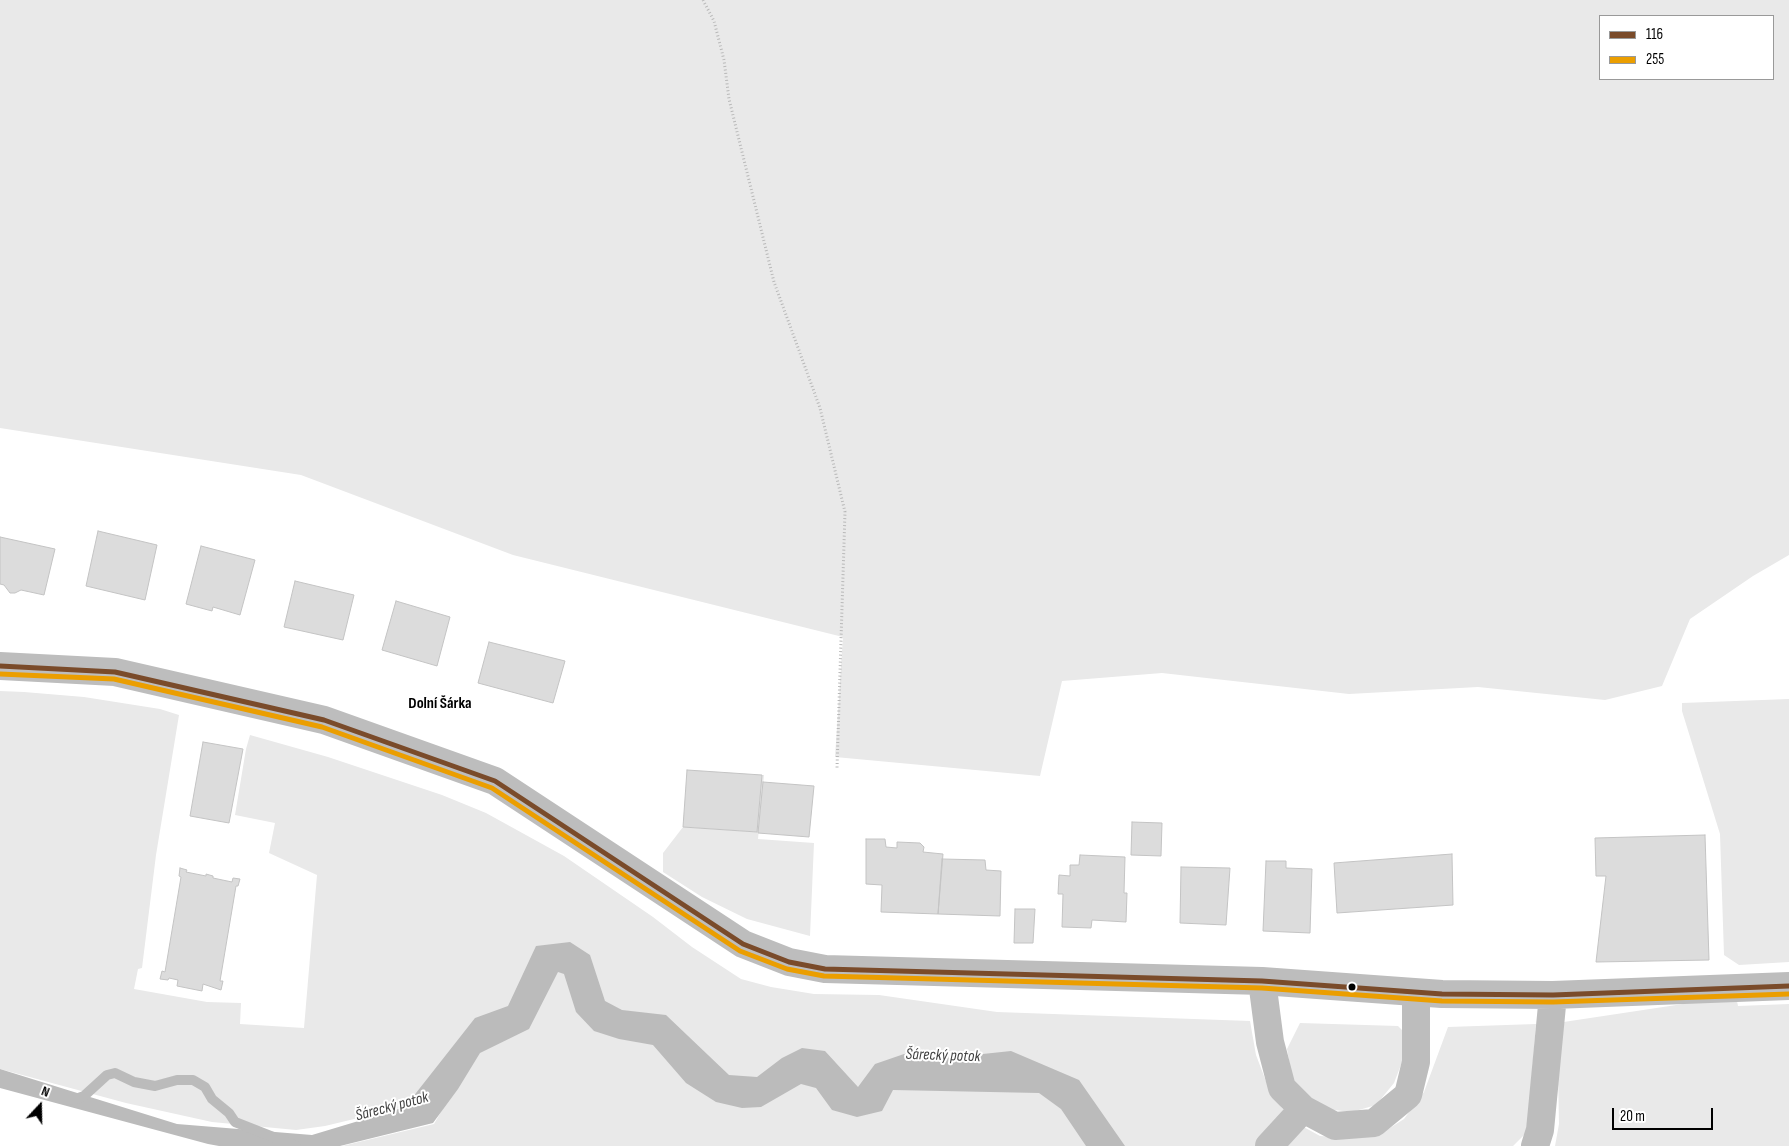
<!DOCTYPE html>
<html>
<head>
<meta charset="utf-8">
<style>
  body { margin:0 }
  #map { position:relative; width:1789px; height:1146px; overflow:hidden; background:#fff; font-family:"Sofia Sans Condensed",sans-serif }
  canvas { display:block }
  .legend { position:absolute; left:1599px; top:15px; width:175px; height:65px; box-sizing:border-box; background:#fff; border:1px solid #999; margin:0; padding:6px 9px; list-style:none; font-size:15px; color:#000 }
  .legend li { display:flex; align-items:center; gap:10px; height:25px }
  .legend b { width:25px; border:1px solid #999 }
  .north { position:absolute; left:15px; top:1081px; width:50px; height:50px; -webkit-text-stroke:4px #fff; paint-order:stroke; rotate:21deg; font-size:14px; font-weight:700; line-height:20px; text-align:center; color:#000 }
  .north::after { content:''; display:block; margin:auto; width:18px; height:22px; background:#000; clip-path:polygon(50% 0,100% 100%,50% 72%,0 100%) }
  .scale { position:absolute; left:1612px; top:1108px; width:101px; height:22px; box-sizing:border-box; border:2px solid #000; border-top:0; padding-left:6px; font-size:15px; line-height:18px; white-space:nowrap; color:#000; -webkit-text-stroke:4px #fff; paint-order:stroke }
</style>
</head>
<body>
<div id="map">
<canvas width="1789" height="1146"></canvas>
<ul class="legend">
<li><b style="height:6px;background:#7a4b2a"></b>116</li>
<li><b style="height:6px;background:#eb9e00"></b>255</li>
</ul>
<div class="north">N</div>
<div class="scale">20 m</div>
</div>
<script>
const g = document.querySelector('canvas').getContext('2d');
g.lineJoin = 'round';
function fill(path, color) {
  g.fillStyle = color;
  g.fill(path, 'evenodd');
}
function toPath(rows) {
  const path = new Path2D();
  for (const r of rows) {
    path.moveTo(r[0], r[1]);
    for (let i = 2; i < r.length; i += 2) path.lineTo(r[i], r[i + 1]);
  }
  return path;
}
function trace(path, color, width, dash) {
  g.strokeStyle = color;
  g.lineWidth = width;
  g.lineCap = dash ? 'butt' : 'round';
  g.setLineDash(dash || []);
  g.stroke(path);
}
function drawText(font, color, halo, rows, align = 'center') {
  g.font = font + ' "Sofia Sans Condensed",sans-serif';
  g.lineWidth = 4;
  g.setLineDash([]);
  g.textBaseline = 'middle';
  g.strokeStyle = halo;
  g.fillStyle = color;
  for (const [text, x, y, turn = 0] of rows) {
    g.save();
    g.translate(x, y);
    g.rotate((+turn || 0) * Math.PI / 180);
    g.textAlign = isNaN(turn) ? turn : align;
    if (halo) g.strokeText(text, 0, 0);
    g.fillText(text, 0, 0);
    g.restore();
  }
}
fill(toPath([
  [0,0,1789,0,1789,555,1753,576,1690,619,1662,686,1605,700,1478,687,1349,694,1162,673,1062,681,1040,776,835,757,843,637,513,555,301,475,0,428],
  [1600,16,1773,16,1773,79,1600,79],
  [0,691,24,692,84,697,160,709,179,715,156,855,142,968,138,969,134,989,207,1002,241,1003,240,1024,304,1028,317,875,269,853,275,823,235,815,246,749,250,735,328,757,442,795,486,813,564,856,653,917,692,947,741,979,771,987,814,994,879,995,997,1012,1250,1021,1256,1055,1270,1092,1291,1120,1320,1136,1351,1138,1382,1133,1404,1119,1424,1092,1448,1027,1536,1024,1527,1132,1513,1146,342,1146,434,1124,450,1096,325,1126,296,1130,212,1122,126,1103,0,1069],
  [1789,699,1789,962,1739,965,1724,955,1720,834,1682,711,1682,703],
  [762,775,764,775,758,839,814,843,810,936,747,919,702,897,663,872,663,853,683,827,757,832],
  [1736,996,1738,1006,1789,1004,1789,1146,1555,1146,1559,1124,1557,1023],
  [1300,1023,1398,1026,1403,1031,1404,1057,1394,1083,1376,1105,1352,1112,1325,1109,1304,1098,1292,1077,1287,1049]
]), '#e9e9e9');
fill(toPath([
  [570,942,590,955,605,1001,622,1010,666,1015,729,1075,757,1077,782,1058,802,1048,825,1051,858,1087,875,1064,904,1054,945,1058,1011,1051,1079,1080,1125,1146,1086,1146,1061,1109,1039,1093,893,1090,882,1111,857,1117,832,1110,816,1088,801,1084,761,1107,742,1108,716,1102,686,1083,653,1045,619,1039,594,1031,576,1012,564,974,558,972,529,1029,480,1053,458,1089,433,1123,340,1146,219,1146,208,1144,0,1088,0,1069,177,1124,312,1135,405,1107,475,1018,508,1006,536,946]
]), '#bbb');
trace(toPath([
  [73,1100,84,1096,107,1075,115,1073,134,1082,155,1086,177,1080,193,1080,205,1087,212,1099,229,1113,235,1122,296,1146]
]), '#bbb', 10);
const building = toPath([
  [98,531,157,545,145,600,86,586,98,531],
  [0,537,55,549,44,595,21,590,15,593,10,593,4,585,0,584,0,537],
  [201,546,255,560,240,615,213,607,212,611,186,604,201,546],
  [295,581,354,595,343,640,284,627,295,581],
  [396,601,450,617,437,666,382,650,396,601],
  [489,642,565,661,553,703,478,683,489,642],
  [203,742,243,749,229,823,190,816,203,742],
  [687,770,762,775,757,832,683,827,687,770],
  [763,782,814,786,809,837,758,833,763,782],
  [1132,822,1162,823,1161,856,1131,855,1132,822],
  [1705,835,1709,960,1596,962,1606,876,1596,876,1595,838,1705,835],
  [866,839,885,839,886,847,897,848,897,842,920,843,924,847,923,852,943,854,938,914,881,912,882,885,866,884,866,839],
  [1452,854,1453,905,1337,913,1334,863,1452,854],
  [1080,855,1125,857,1124,893,1127,893,1126,922,1092,920,1091,928,1062,927,1063,894,1058,894,1059,875,1070,876,1070,865,1079,865,1080,855],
  [942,859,985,860,986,870,1001,871,1000,916,938,914,942,859],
  [1266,861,1286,861,1286,868,1312,869,1310,933,1263,931,1266,861],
  [1181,867,1230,868,1226,925,1180,923,1181,867],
  [180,868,187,870,186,872,206,876,206,874,213,876,213,878,232,882,233,878,240,879,238,886,236,886,220,981,223,981,221,990,203,984,202,991,177,986,178,980,169,978,168,980,160,979,162,971,165,972,181,877,179,876,180,868],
  [1015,909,1035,909,1033,943,1014,943,1015,909]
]);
fill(building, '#dcdcdc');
trace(building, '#c4c4c4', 1);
trace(toPath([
  [703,0,714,21,724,60,729,99,774,282,820,408,845,512,837,768]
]), '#b8b8b8', 3, [1, 2.5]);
trace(toPath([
  [0,666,115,672,324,720,495,781,743,944,789,962,825,969,1262,981,1442,994,1553,995,1789,986],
  [1262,981,1270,1042,1282,1088,1303,1109,1335,1126,1374,1123,1408,1095,1416,1062,1416,994],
  [1269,1146,1303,1109],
  [1535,1146,1540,1130,1553,995]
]), '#bdbdbd', 28);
trace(toPath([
  [0,666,115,672,324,720,495,781,743,944,789,962,825,969,1262,981,1442,994,1553,995,1789,986]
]), '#7a4b2a', 5);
trace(toPath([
  [0,674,114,679,322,727,492,788,740,951,787,969,824,976,1262,988,1442,1001,1553,1002,1789,994]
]), '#eb9e00', 5);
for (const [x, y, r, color] of [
  [1352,987,4.5,"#000"]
]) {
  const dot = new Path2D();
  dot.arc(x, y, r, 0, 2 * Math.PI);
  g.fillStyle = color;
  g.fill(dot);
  trace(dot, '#fff', 2);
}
drawText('bold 16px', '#000', '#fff', [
  ["Dolní Šárka",440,704]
]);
drawText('italic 16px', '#3f3f3f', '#fff', [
  ["Šárecký potok",943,1056,2],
  ["Šárecký potok",392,1107,-15]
]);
</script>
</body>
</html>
